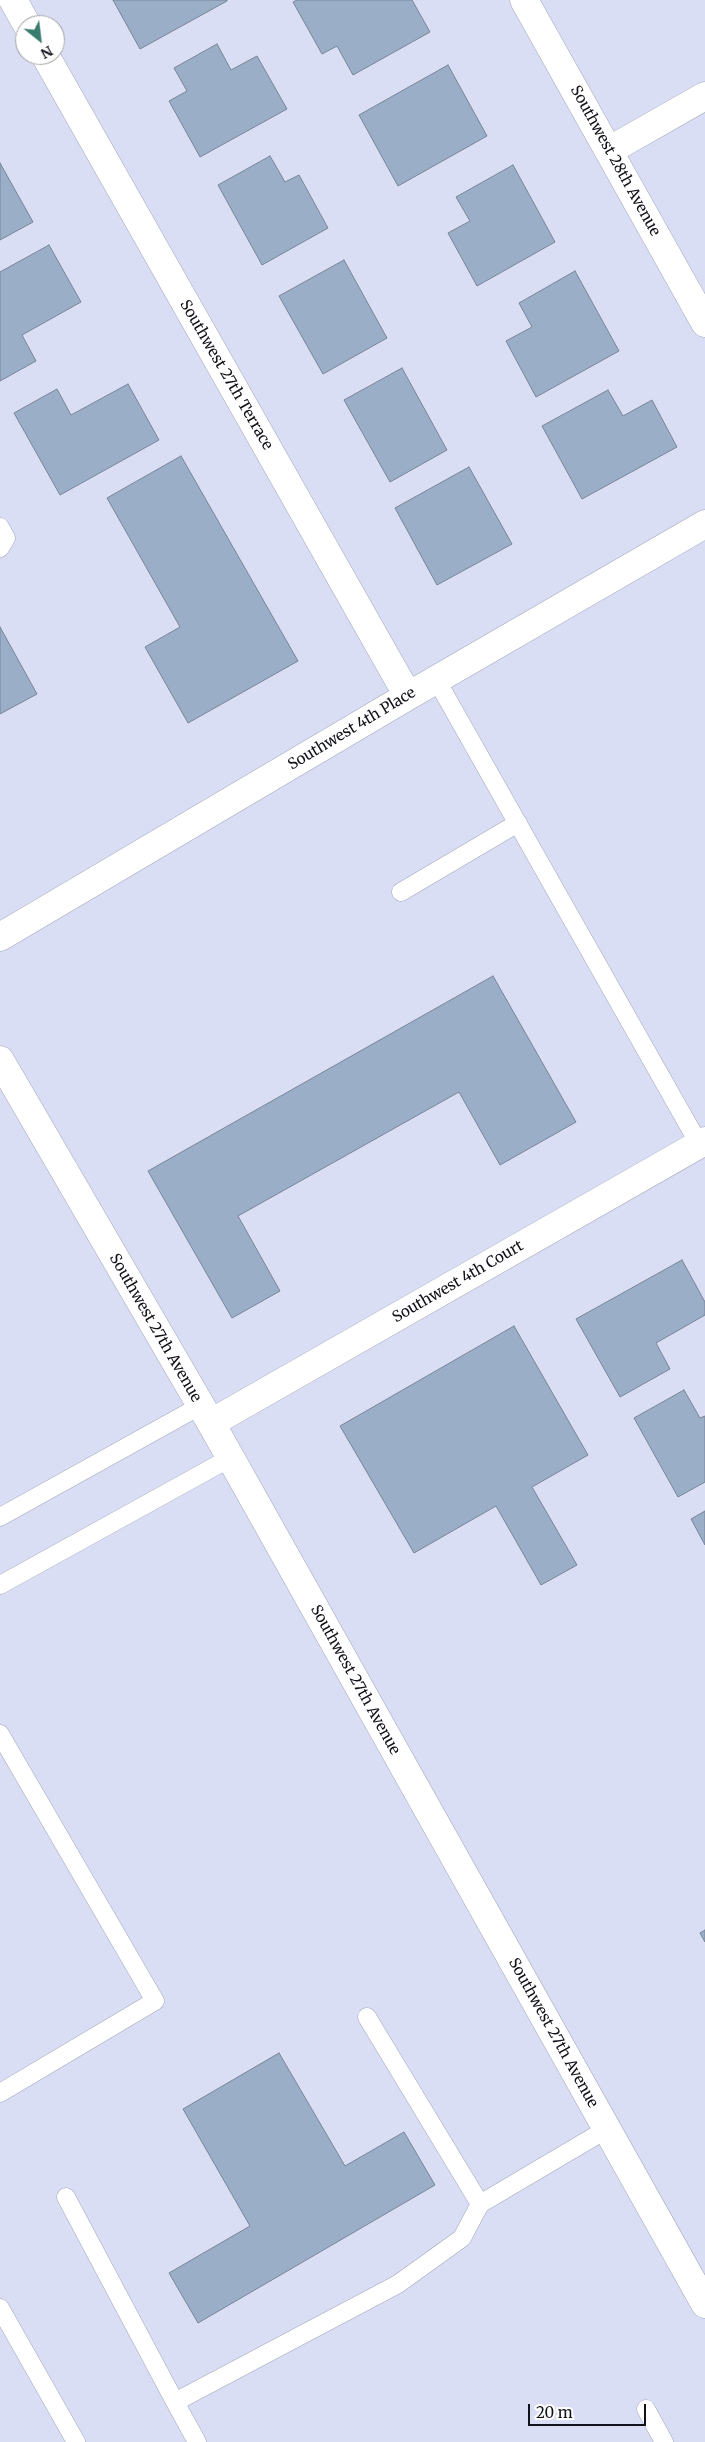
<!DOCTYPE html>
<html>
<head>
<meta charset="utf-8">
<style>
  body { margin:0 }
  #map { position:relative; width:705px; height:2442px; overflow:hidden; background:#d9def4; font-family:Merriweather,serif }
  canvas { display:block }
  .north { position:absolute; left:15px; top:15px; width:50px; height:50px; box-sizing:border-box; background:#fff; border:1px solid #9fa0a3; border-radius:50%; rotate:151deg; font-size:14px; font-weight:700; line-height:20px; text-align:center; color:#101119 }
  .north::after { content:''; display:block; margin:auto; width:18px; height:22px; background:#3a7d6e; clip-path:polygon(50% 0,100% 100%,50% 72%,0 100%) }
  .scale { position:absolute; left:528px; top:2404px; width:118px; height:22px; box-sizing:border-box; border:2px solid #101119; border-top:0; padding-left:6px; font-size:15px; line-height:18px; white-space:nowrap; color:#101119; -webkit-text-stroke:4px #fff; paint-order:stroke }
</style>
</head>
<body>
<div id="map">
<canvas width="705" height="2442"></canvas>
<div class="north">N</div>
<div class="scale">20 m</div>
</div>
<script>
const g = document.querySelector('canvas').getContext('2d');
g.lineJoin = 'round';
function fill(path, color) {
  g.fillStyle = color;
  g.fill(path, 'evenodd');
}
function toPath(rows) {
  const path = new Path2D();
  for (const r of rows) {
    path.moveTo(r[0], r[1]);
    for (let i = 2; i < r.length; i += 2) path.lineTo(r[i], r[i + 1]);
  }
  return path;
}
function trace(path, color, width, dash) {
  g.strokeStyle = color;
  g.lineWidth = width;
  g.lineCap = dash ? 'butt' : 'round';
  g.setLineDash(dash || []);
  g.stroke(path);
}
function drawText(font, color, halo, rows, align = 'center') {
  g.font = font + ' Merriweather,serif';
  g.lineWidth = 4.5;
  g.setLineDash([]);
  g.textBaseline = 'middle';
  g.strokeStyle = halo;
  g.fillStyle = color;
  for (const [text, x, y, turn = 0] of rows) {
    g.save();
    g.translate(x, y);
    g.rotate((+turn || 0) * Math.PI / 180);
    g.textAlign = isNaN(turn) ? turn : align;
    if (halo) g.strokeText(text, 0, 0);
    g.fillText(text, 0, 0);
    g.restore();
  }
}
const building = toPath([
  [113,0,227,0,227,1,140,49,113,0],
  [297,0,412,0,430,32,353,75,337,46,322,54,293,2,297,0],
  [217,44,231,70,257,56,287,109,200,157,169,101,187,91,174,68,217,44],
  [448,65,487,136,398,186,359,115,448,65],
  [270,156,285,182,299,175,328,228,262,265,218,185,270,156],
  [0,163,33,222,0,240,0,163],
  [513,165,555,242,477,286,448,233,470,221,456,197,513,165],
  [49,245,81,302,22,335,36,361,0,381,0,272,49,245],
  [344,260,387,338,323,374,279,296,344,260],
  [575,271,619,351,536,397,506,341,532,327,519,303,575,271],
  [402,368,447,450,390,482,344,400,402,368],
  [128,384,159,440,60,495,14,413,57,389,71,415,128,384],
  [608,390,623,416,652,400,677,447,582,499,542,426,608,390],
  [181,456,298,661,188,723,145,647,180,627,107,498,181,456],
  [469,467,512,544,437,585,395,508,469,467],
  [0,627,37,694,0,714,0,627],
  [493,976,576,1122,500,1165,459,1092,238,1216,280,1291,232,1318,148,1171,493,976],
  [682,1260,705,1302,705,1315,656,1343,670,1369,620,1397,576,1319,682,1260],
  [514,1326,588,1455,532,1487,577,1565,541,1585,496,1506,414,1553,340,1426,514,1326],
  [684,1390,700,1418,705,1416,705,1482,678,1497,634,1418,684,1390],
  [705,1511,705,1545,691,1519,705,1511],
  [705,1930,705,1942,700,1933,705,1930],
  [279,2053,345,2166,404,2132,435,2185,198,2323,169,2273,250,2226,183,2109,279,2053]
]);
fill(building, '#9baec7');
trace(building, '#788496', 1);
const service = toPath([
  [0,527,6,538,0,548],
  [436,679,699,1144],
  [401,892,518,823],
  [0,1517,200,1406],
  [0,1585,230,1458],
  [0,1734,155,2001,0,2093],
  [367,2017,480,2204,607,2129],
  [66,2197,175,2402],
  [0,2308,76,2442],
  [646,2409,664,2442],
  [197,2442,175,2402,398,2284,462,2238,480,2204]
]);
const minor = toPath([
  [13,0,27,25],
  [524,0,705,323],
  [45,55,408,696],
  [610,150,705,96],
  [0,937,408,696,705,524],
  [211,1423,705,1141]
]);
const tertiary = toPath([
  [0,1060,211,1423,705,2304]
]);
trace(service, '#a1a6bb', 19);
trace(minor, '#a1a6bb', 29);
trace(tertiary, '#a1a6bb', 29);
trace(service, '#fff', 18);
trace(minor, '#fff', 28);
trace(tertiary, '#fff', 28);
drawText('15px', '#101119', '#fff', [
  ["Southwest 28th Avenue",615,161,61],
  ["Southwest 27th Terrace",226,375,60],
  ["Southwest 4th Place",352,729,-31],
  ["Southwest 4th Court",458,1282,-30],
  ["Southwest 27th Avenue",155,1328,60],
  ["Southwest 27th Avenue",355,1680,61],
  ["Southwest 27th Avenue",553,2033,61]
]);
</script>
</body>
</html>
